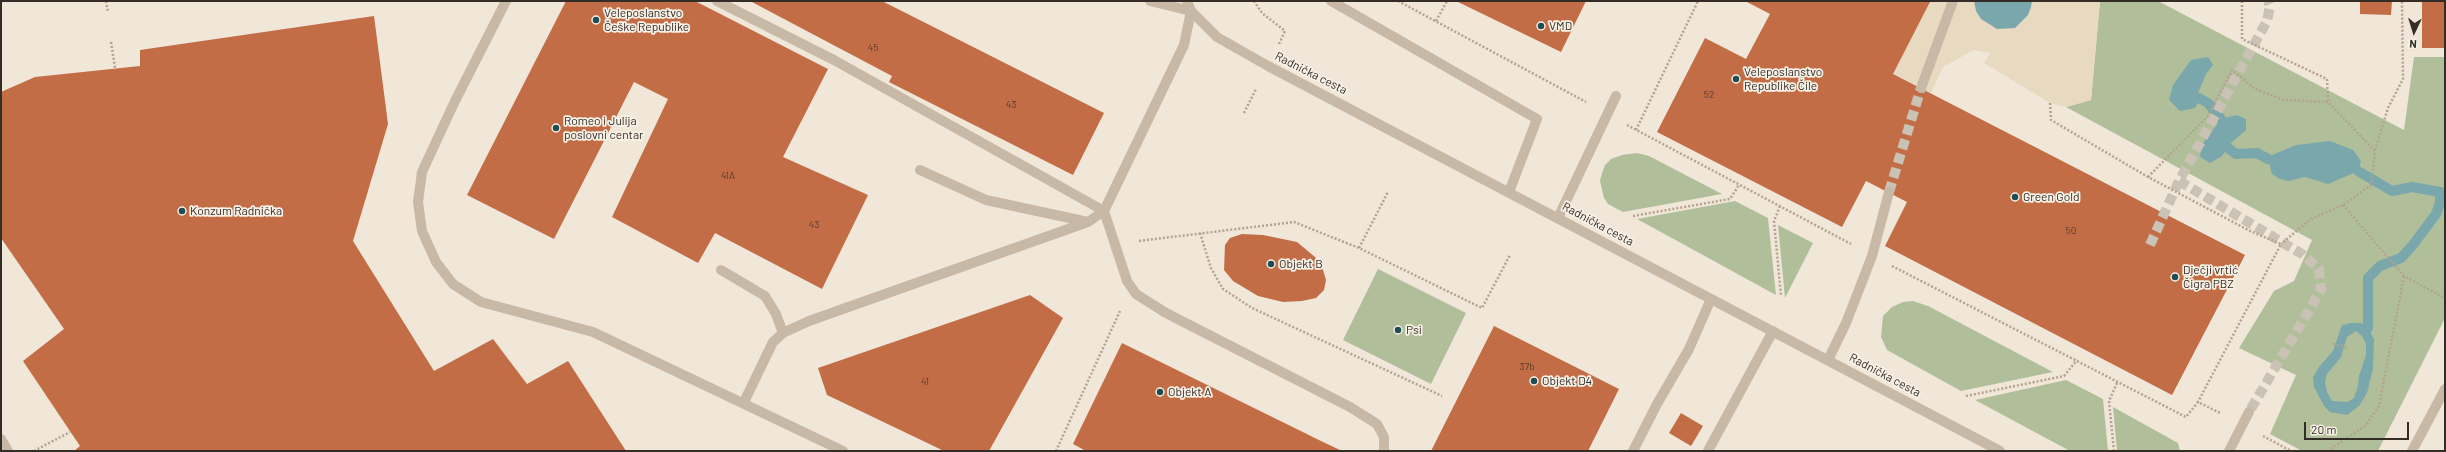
<!DOCTYPE html>
<html>
<head>
<meta charset="utf-8">
<style>
  body { margin:0 }
  #map { position:relative; width:2446px; height:452px; overflow:hidden; background:#f0e7d9; font-family:Barlow,sans-serif }
  canvas { display:block }
  .frame { position:absolute; inset:0; border:2px solid #342c27; pointer-events:none }
  .north { position:absolute; left:2394px; top:12px; width:40px; height:40px; -webkit-text-stroke:3px #f8f1e5; paint-order:stroke; rotate:184deg; font-size:11px; font-weight:700; line-height:16px; text-align:center; color:#342c27 }
  .north::after { content:''; display:block; margin:auto; width:14px; height:18px; background:#342c27; clip-path:polygon(50% 0,100% 100%,50% 72%,0 100%) }
  .scale { position:absolute; left:2304px; top:422px; width:105px; height:18px; box-sizing:border-box; border:2px solid #342c27; border-top:0; padding-left:5px; font-size:12px; line-height:14px; white-space:nowrap; color:#342c27; -webkit-text-stroke:3px #f8f1e5; paint-order:stroke }
</style>
</head>
<body>
<div id="map">
<canvas width="2446" height="452"></canvas>
<div class="frame"></div>
<div class="north">N</div>
<div class="scale">20 m</div>
</div>
<script>
const g = document.querySelector('canvas').getContext('2d');
g.lineJoin = 'round';
function fill(path, color) {
  g.fillStyle = color;
  g.fill(path, 'evenodd');
}
function toPath(rows) {
  const path = new Path2D();
  for (const r of rows) {
    path.moveTo(r[0], r[1]);
    for (let i = 2; i < r.length; i += 2) path.lineTo(r[i], r[i + 1]);
  }
  return path;
}
function trace(path, color, width, dash) {
  g.strokeStyle = color;
  g.lineWidth = width;
  g.lineCap = dash ? 'butt' : 'round';
  g.setLineDash(dash || []);
  g.stroke(path);
}
function drawText(font, color, halo, rows, align = 'center') {
  g.font = font + ' Barlow,sans-serif';
  g.lineWidth = 3.5;
  g.setLineDash([]);
  g.textBaseline = 'middle';
  g.strokeStyle = halo;
  g.fillStyle = color;
  for (const [text, x, y, turn = 0] of rows) {
    g.save();
    g.translate(x, y);
    g.rotate((+turn || 0) * Math.PI / 180);
    g.textAlign = isNaN(turn) ? turn : align;
    if (halo) g.strokeText(text, 0, 0);
    g.fillText(text, 0, 0);
    g.restore();
  }
}
fill(toPath([
  [2100,1,2158,1,2404,130,2414,57,2445,57,2445,318,2378,451,2302,451,2270,434,2296,375,2239,348,2274,291,2294,281,2312,240,2066,107,2091,100],
  [1637,153,1649,156,1722,194,1623,212,1608,204,1604,198,1600,181,1602,173,1605,165,1611,159,1622,155],
  [1735,201,1768,218,1776,295,1637,219],
  [1778,225,1813,243,1785,298],
  [1378,269,1466,313,1431,384,1343,340],
  [1913,301,1928,306,2053,372,1961,391,1887,350,1881,337,1883,316,1892,307,1903,302],
  [2066,380,2103,399,2108,451,2070,451,1975,400],
  [2113,407,2178,443,2180,451,2117,451]
]), '#b0bf9a');
fill(toPath([
  [1927,1,1974,1,1976,11,2031,7,2032,1,2100,1,2091,100,2066,107,2050,103,1984,63,1990,53,1974,50,1943,67,1931,93,1893,74,1930,3]
]), '#e8d9c1');
fill(toPath([
  [1974,1,2032,1,2031,7,2028,15,2015,28,1997,29,1981,19,1976,11],
  [2208,57,2213,65,2206,74,2198,93,2200,100,2195,108,2180,111,2169,100,2173,85,2191,60],
  [2237,115,2246,119,2246,130,2232,142,2222,156,2210,163,2200,157,2201,146,2221,119],
  [2330,141,2353,150,2361,161,2358,171,2328,184,2305,177,2289,181,2280,179,2272,174,2268,159,2272,155,2296,145],
  [2351,323,2361,323,2368,328,2374,339,2373,369,2367,393,2359,406,2347,415,2330,412,2324,406,2314,387,2313,377,2319,367,2333,351,2342,325],
  [2356,331,2362,336,2366,344,2366,355,2359,376,2358,386,2354,398,2348,402,2332,401,2327,392,2325,382,2327,374,2341,357,2347,337]
]), '#79a7ac');
trace(toPath([
  [2199,98,2208,103,2221,119],
  [2228,148,2236,154,2257,153,2268,159],
  [2358,171,2392,191,2412,187,2440,192,2440,203,2436,214,2412,246,2401,258,2380,266,2368,278,2368,328]
]), '#79a7ac', 10);
fill(toPath([
  [566,1,695,1,828,69,783,157,868,195,822,289,715,233,698,263,612,217,668,99,634,82,554,239,467,195],
  [750,1,882,1,1104,113,1073,175,889,82,892,76],
  [1456,1,1586,1,1561,52],
  [1745,1,1930,2,1893,74,2245,255,2172,395,1885,246,1907,202,1866,181,1842,227,1657,132,1705,38,1746,59,1770,14],
  [2360,1,2392,1,2391,15,2360,14],
  [2422,1,2445,1,2445,48,2422,48],
  [374,16,388,124,353,241,434,371,493,339,527,384,568,361,626,451,74,451,80,446,23,361,64,329,1,238,1,92,35,77,140,66,140,50],
  [1242,234,1263,235,1297,242,1315,257,1323,270,1326,280,1324,290,1316,298,1302,301,1283,302,1258,296,1233,281,1224,270,1225,245,1230,238],
  [1030,295,1063,318,989,451,944,451,827,395,818,368],
  [1494,326,1619,389,1588,451,1431,451],
  [1122,343,1321,441,1342,451,1086,451,1073,444],
  [1681,413,1703,426,1691,446,1669,433]
]), '#c26d46');
trace(toPath([
  [2179,181,2302,254,2319,269,2321,290,2249,412],
  [1889,192,1921,88],
  [2150,245,2179,181,2267,21,2270,6,2268,1]
]), '#cac2b5', 10, [10, 5]);
trace(toPath([
  [106,1,108,12],
  [1254,1,1262,13,1285,31,1279,44],
  [1398,1,1586,102],
  [2242,1,2242,39,2327,79,2328,102],
  [1436,21,1447,1],
  [111,42,115,68],
  [2050,103,2051,120,2148,177,2250,231,2281,244,2198,402],
  [1244,113,1256,89],
  [1627,125,1851,244],
  [1636,130,1698,1],
  [2375,150,2388,108,2403,79,2402,1],
  [2148,177,2208,116,2232,70,2255,89,2284,100,2328,102,2375,151,2371,185,2343,205,2311,219,2281,244],
  [2343,205,2404,276,2445,298],
  [1780,206,1774,221,1781,296],
  [1633,216,1730,199,1739,185],
  [1200,233,1211,268,1223,289,1252,308,1442,396],
  [1139,241,1294,222,1359,248,1482,308,1510,255],
  [1359,248,1388,192],
  [1892,266,2186,417,2198,402,2220,413],
  [2333,344,2348,348],
  [1966,396,2064,376,2077,360],
  [2263,436,2291,451],
  [34,451,70,432],
  [1056,451,1120,311],
  [2114,451,2109,401,2117,383],
  [2327,451,2365,426,2379,406,2404,276]
]), '#b4a290', 2.5, [2, 2]);
trace(toPath([
  [506,1,455,101,422,172,418,202,422,231,436,262,453,284,481,302,593,332,843,451],
  [717,1,834,60,1104,211,1127,281,1136,294,1166,313,1350,407,1377,424,1384,437,1384,451],
  [1150,1,1191,11],
  [1187,1,1191,11,1217,37,1268,66,2000,451],
  [1331,1,1537,119,1509,192],
  [1921,88,1953,1],
  [920,170,986,200,1088,222],
  [1558,218,1616,96],
  [721,270,765,296,776,314,783,333],
  [1828,360,1846,323,1872,256,1889,192],
  [744,402,773,342,783,333,809,321,1088,222,1104,211,1184,45,1191,11],
  [1,439,8,451],
  [1633,451,1657,404,1689,349,1711,299],
  [1708,451,1773,331],
  [2229,451,2249,412],
  [2412,451,2445,389]
]), '#c8b8a6', 10);
for (const [x, y, r, color] of [
  [596,20,4,"#1e4d54"],
  [1541,26,4,"#1e4d54"],
  [1736,79,4,"#1e4d54"],
  [556,128,4,"#1e4d54"],
  [2015,197,4,"#1e4d54"],
  [182,211,4,"#1e4d54"],
  [1271,264,4,"#1e4d54"],
  [2175,277,4,"#1e4d54"],
  [1398,330,4,"#1e4d54"],
  [1534,381,4,"#1e4d54"],
  [1160,392,4,"#1e4d54"]
]) {
  const dot = new Path2D();
  dot.arc(x, y, r, 0, 2 * Math.PI);
  g.fillStyle = color;
  g.fill(dot);
  trace(dot, '#f8f1e5', 1.5);
}
drawText('10px', '#583c2f', null, [
  ["45",873,48],
  ["52",1709,95],
  ["43",1011,105],
  ["41A",728,176],
  ["43",814,225],
  ["50",2071,231],
  ["37b",1527,367],
  ["41",925,382]
]);
drawText('12px', '#342c27', '#f8f1e5', [
  ["Veleposlanstvo",604,13],
  ["Češke Republike",604,27],
  ["VMD",1549,26],
  ["Veleposlanstvo",1744,72],
  ["Republike Čile",1744,86],
  ["Romeo i Julija",564,121],
  ["poslovni centar",564,135],
  ["Green Gold",2023,197],
  ["Konzum Radnička",190,211],
  ["Objekt B",1279,264],
  ["Dječji vrtić",2183,270],
  ["Čigra PBZ",2183,284],
  ["Psi",1406,330],
  ["Objekt D4",1542,381],
  ["Objekt A",1168,392]
], 'left');
drawText('12px', '#342c27', '#f8f1e5', [
  ["Radnička cesta",1311,73,27],
  ["Radnička cesta",1598,224,28],
  ["Radnička cesta",1885,375,28]
]);
</script>
</body>
</html>
